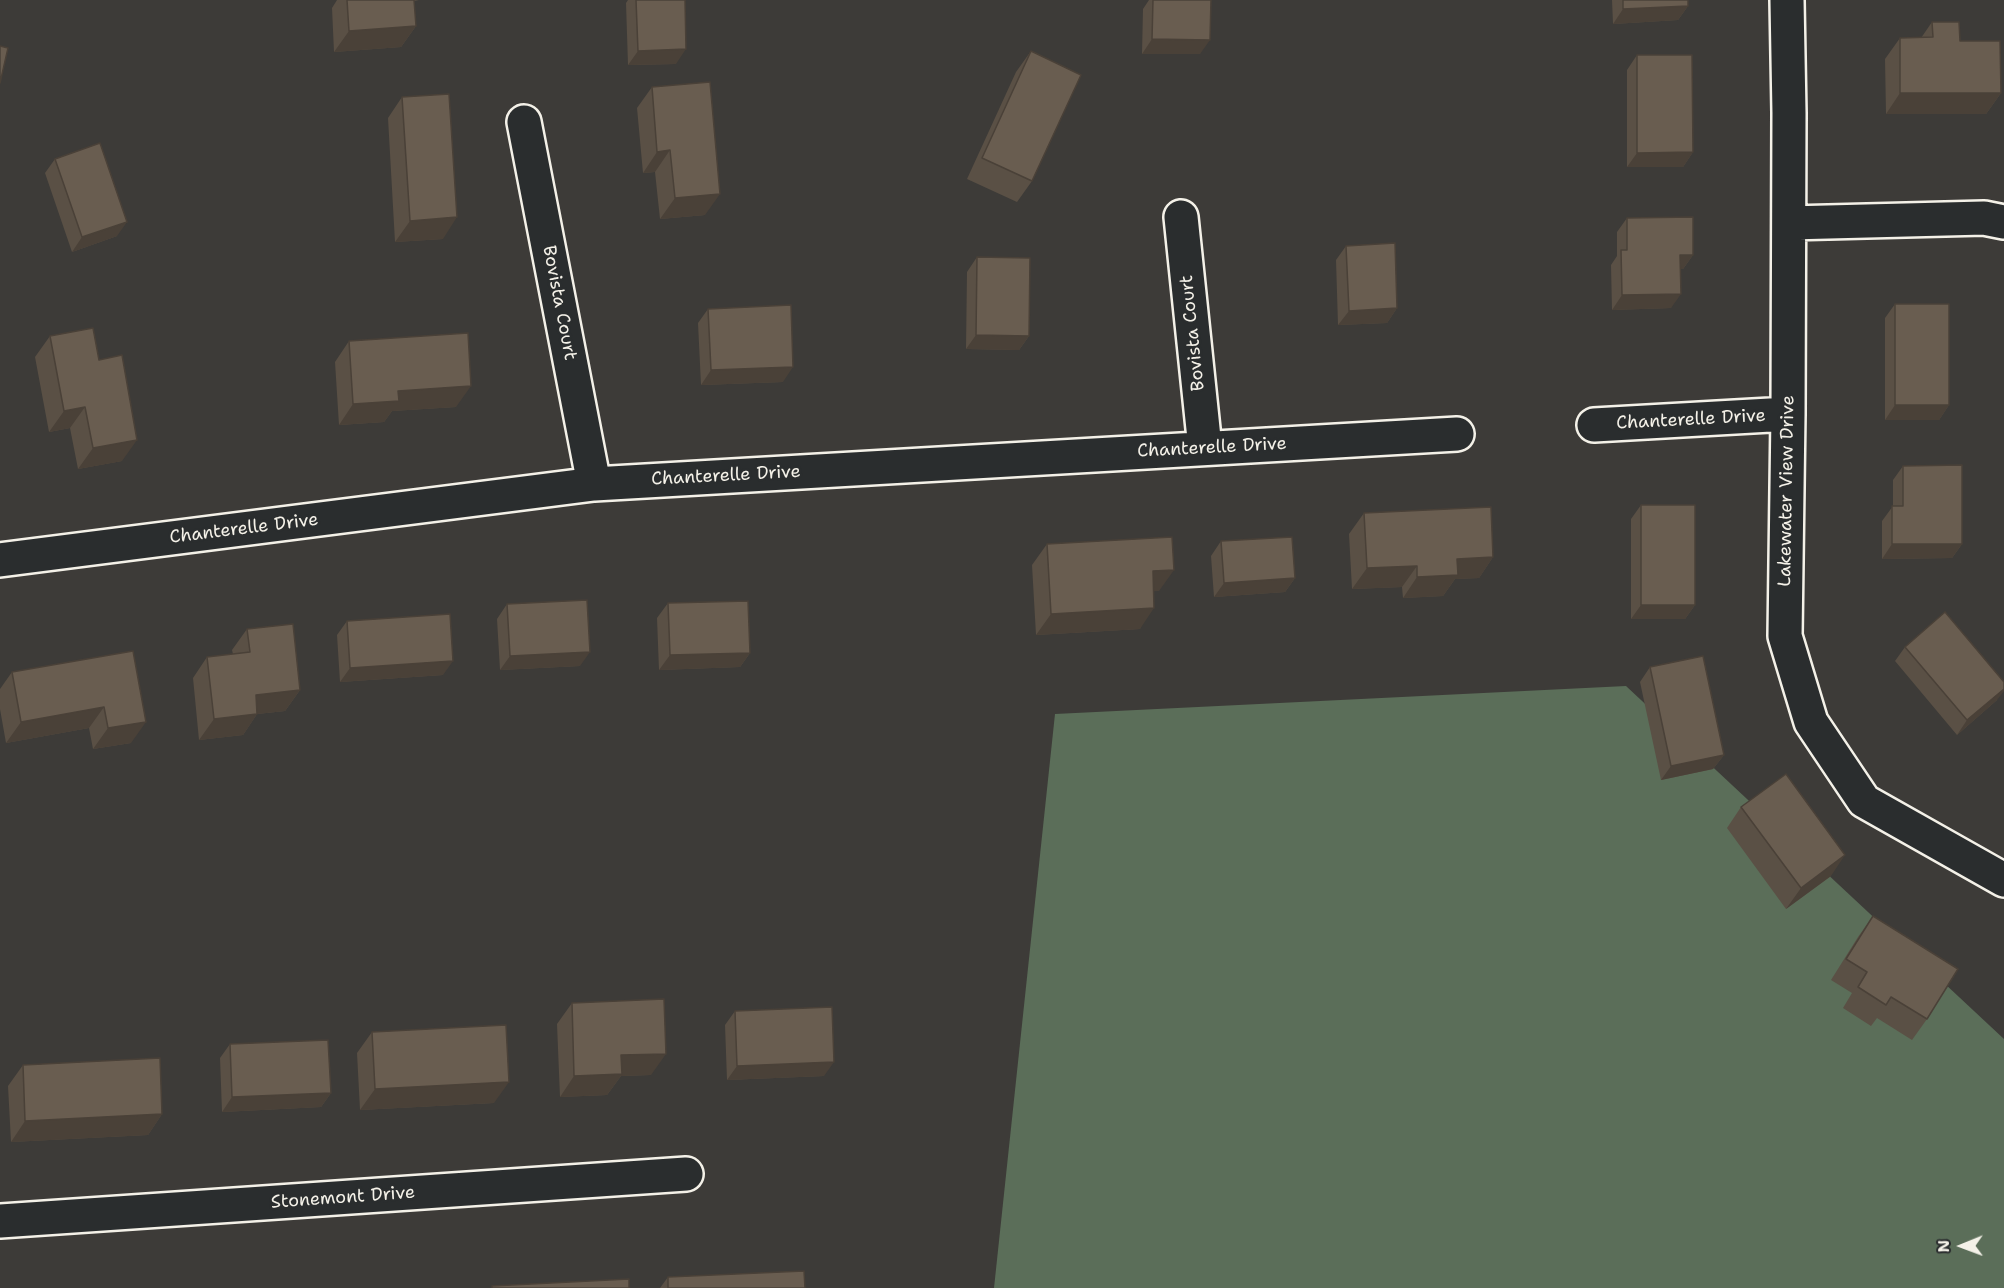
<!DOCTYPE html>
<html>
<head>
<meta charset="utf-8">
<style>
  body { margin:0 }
  #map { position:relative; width:2004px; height:1288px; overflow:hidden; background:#3d3b38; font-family:"Shantell Sans",sans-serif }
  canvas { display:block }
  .north { position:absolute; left:1932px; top:1216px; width:60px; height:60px; -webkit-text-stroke:4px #2a2d2e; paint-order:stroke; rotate:269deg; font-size:16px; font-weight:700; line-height:24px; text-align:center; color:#f4f1e8 }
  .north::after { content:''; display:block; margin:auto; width:21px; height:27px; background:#f4f1e8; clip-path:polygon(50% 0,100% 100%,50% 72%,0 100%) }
</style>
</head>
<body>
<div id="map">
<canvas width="2004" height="1288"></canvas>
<div class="north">N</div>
</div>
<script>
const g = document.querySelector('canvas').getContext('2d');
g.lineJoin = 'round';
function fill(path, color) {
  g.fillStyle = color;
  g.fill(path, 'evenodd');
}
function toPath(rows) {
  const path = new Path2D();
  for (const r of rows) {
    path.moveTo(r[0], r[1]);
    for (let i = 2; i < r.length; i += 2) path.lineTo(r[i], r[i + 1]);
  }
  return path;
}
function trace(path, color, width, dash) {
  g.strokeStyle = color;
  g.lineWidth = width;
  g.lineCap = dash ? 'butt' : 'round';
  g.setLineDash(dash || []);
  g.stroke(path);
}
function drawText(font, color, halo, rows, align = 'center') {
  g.font = font + ' "Shantell Sans",sans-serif';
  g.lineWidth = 5;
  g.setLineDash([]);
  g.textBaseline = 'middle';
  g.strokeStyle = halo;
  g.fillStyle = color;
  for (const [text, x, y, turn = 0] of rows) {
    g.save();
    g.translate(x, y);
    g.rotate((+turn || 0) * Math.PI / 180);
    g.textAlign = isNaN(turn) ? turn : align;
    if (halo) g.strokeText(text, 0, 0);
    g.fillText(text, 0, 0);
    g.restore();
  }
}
fill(toPath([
  [1626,686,2004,1039,2004,1288,994,1288,1055,714]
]), '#5b6e59');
const street = toPath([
  [1787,0,1789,113,1788,414,1785,636,1811,722,1864,801,2004,880],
  [524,122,594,484],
  [1181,217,1205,448],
  [1789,223,1984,218,2004,222],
  [1594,425,1788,414],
  [0,560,594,484,1457,434],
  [0,1221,686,1174]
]);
trace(street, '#f4f1e8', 38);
trace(street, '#2a2d2e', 33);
fill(toPath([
  [337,0,419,0,414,1,416,26,401,47,334,52,332,8],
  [628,0,685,0,676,64,628,65,626,3],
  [1149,0,1211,0,1200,54,1142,54,1143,9],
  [1612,0,1688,0,1688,6,1678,20,1613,24],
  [1932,22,1960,41,2001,93,1986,114,1886,114,1885,59,1900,38,1921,38],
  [1031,51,1032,181,1017,202,967,179,1016,72],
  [1637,55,1693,152,1683,167,1627,167,1627,70],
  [652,87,705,215,660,219,655,172,643,173,637,108],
  [402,97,443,239,395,242,388,118],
  [55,159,117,236,72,252,45,173],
  [1627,218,1693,255,1683,269,1681,269,1671,308,1612,310,1611,265,1617,256,1617,232],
  [1346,246,1397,308,1387,323,1338,325,1336,260],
  [977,257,1029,336,1019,350,966,349,967,272],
  [1895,304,1949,405,1939,420,1885,420,1885,318],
  [708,309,783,382,701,385,698,323],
  [50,336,99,360,122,461,78,469,70,428,49,432,35,357],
  [349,341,456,407,392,411,384,422,339,425,335,362],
  [1903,466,1962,544,1952,558,1882,559,1882,521,1893,506,1893,480],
  [1641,505,1695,605,1685,619,1631,619,1631,519],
  [1364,513,1493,557,1479,578,1455,579,1443,596,1403,598,1402,587,1352,589,1349,534],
  [1221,541,1295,578,1285,592,1214,597,1211,556],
  [1047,544,1159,591,1154,591,1140,629,1036,635,1032,565],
  [668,603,750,653,740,667,659,670,657,618],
  [507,604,580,666,500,670,497,619],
  [347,621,443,675,340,682,337,635],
  [247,629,300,690,285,711,257,714,243,735,199,740,193,678,207,657,233,654,232,650],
  [1905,647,1997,700,1957,735,1895,661],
  [133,651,131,743,93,749,89,728,6,743,0,709,0,689,12,672],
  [1650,667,1724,755,1713,769,1661,780,1640,682],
  [1741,807,1831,876,1786,909,1727,828],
  [1873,916,1927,1019,1912,1040,1877,1018,1871,1026,1843,1008,1852,993,1831,980,1858,937],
  [572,1003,651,1075,621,1076,607,1095,560,1097,557,1024],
  [735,1011,824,1076,727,1080,725,1025],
  [372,1032,494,1103,360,1110,357,1053],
  [230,1044,331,1093,321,1107,222,1112,220,1058],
  [23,1065,162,1114,148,1135,11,1142,8,1086],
  [668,1277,805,1288,660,1288]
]), '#5a5045');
fill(toPath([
  [1688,6,1678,20,1613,24,1623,9],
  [416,26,401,47,334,52,349,31],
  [1152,39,1210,40,1200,54,1142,54],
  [686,49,676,64,628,65,638,51],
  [1900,93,2001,93,1986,114,1886,114],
  [670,150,655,172,643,173,657,152],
  [1693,152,1683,167,1627,167,1637,153],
  [720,194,705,215,660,219,675,198],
  [457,217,443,239,395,242,410,221],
  [127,222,117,236,72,252,82,237],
  [1680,255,1693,255,1683,269,1670,269],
  [1681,294,1671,308,1612,310,1622,295],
  [1397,308,1387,323,1338,325,1349,311],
  [976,335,1029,336,1019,350,966,349],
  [793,367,783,382,701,385,711,370],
  [471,386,456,407,392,411,384,422,339,425,353,404,398,391],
  [1895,405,1949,405,1939,420,1885,420],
  [85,407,70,428,49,432,64,411],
  [137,440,122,461,78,469,93,448],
  [1892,544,1962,544,1952,558,1882,559],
  [1493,557,1479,578,1455,579,1443,596,1403,598,1417,577,1457,559],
  [1417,566,1402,587,1352,589,1367,568],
  [1174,570,1159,591,1138,592,1153,571],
  [1295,578,1285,592,1214,597,1224,583],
  [1641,605,1695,605,1685,619,1631,619],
  [1154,608,1140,629,1036,635,1051,614],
  [590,652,580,666,500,670,510,656],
  [750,653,740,667,659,670,670,655],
  [453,661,443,675,340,682,350,668],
  [2004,689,2004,691,1997,700,1957,735,1967,720],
  [300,690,285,711,257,714,243,735,199,740,214,719,256,695],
  [104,707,89,728,6,743,21,722],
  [146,722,131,743,93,749,108,728],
  [1724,755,1713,769,1661,780,1671,766],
  [1845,855,1831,876,1786,909,1801,888],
  [666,1054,651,1075,621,1076,607,1095,560,1097,574,1076,621,1055],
  [834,1062,824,1076,727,1080,737,1066],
  [509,1082,494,1103,360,1110,375,1089],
  [331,1093,321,1107,222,1112,232,1097],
  [162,1114,148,1135,11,1142,25,1121]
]), '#4a4138');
const building = toPath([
  [347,0,414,0,416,26,349,31,347,0],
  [636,0,685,0,686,49,638,51,636,0],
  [1153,0,1211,0,1210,40,1152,39,1153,0],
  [1623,0,1688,0,1688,6,1623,9,1623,0],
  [1932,22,1959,22,1960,41,2000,41,2001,93,1900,93,1900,38,1933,37,1932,22],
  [0,46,8,48,0,83,0,46],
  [1031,51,1081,75,1032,181,982,158,1031,51],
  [1637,55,1692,55,1693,152,1637,153,1637,55],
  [710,82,720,194,675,198,670,150,657,152,652,87,710,82],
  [449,94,457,217,410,221,402,97,449,94],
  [100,143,127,222,82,237,55,159,100,143],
  [1693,217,1693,255,1680,255,1681,294,1622,295,1621,250,1627,250,1627,218,1693,217],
  [1395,243,1397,308,1349,311,1346,246,1395,243],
  [977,257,1030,258,1029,336,976,335,977,257],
  [1895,304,1949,304,1949,405,1895,405,1895,304],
  [791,305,793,367,711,370,708,309,791,305],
  [93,328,99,360,122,355,137,440,93,448,85,407,64,411,50,336,93,328],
  [468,333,471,386,398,391,399,401,353,404,349,341,468,333],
  [1962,465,1962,544,1892,544,1892,506,1903,506,1903,466,1962,465],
  [1641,505,1695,505,1695,605,1641,605,1641,505],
  [1491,507,1493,557,1457,559,1458,575,1417,577,1417,566,1367,568,1364,513,1491,507],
  [1172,537,1174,570,1153,571,1154,608,1051,614,1047,544,1172,537],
  [1292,537,1295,578,1224,583,1221,541,1292,537],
  [587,600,590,652,510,656,507,604,587,600],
  [748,601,750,653,670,655,668,603,748,601],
  [1945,612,2004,682,2004,689,1967,720,1905,647,1945,612],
  [450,614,453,661,350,668,347,621,450,614],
  [293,624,300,690,256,695,257,714,214,719,207,657,250,652,247,629,293,624],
  [133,651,146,722,108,728,104,707,21,722,12,672,133,651],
  [1703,656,1724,755,1671,766,1650,667,1703,656],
  [1786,774,1845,855,1801,888,1741,807,1786,774],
  [1873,916,1958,969,1927,1019,1891,997,1886,1005,1858,987,1867,972,1846,959,1873,916],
  [664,999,666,1054,621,1055,622,1074,574,1076,572,1003,664,999],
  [832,1007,834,1062,737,1066,735,1011,832,1007],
  [506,1025,509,1082,375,1089,372,1032,506,1025],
  [328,1040,331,1093,232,1097,230,1044,328,1040],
  [160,1058,162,1114,25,1121,23,1065,160,1058],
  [804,1271,805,1288,668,1288,668,1277,804,1271],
  [629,1279,629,1288,492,1288,492,1286,629,1279]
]);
fill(building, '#695d50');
trace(building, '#4a4138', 1.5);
drawText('18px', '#f4f1e8', '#2a2d2e', [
  ["Bovista Court",559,303,79],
  ["Bovista Court",1193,333,-96],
  ["Chanterelle Drive",1691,420,-3],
  ["Chanterelle Drive",1212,448,-3],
  ["Chanterelle Drive",726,476,-3],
  ["Lakewater View Drive",1787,491,-89],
  ["Chanterelle Drive",244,529,-7],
  ["Stonemont Drive",343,1198,-4]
]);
</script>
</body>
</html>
